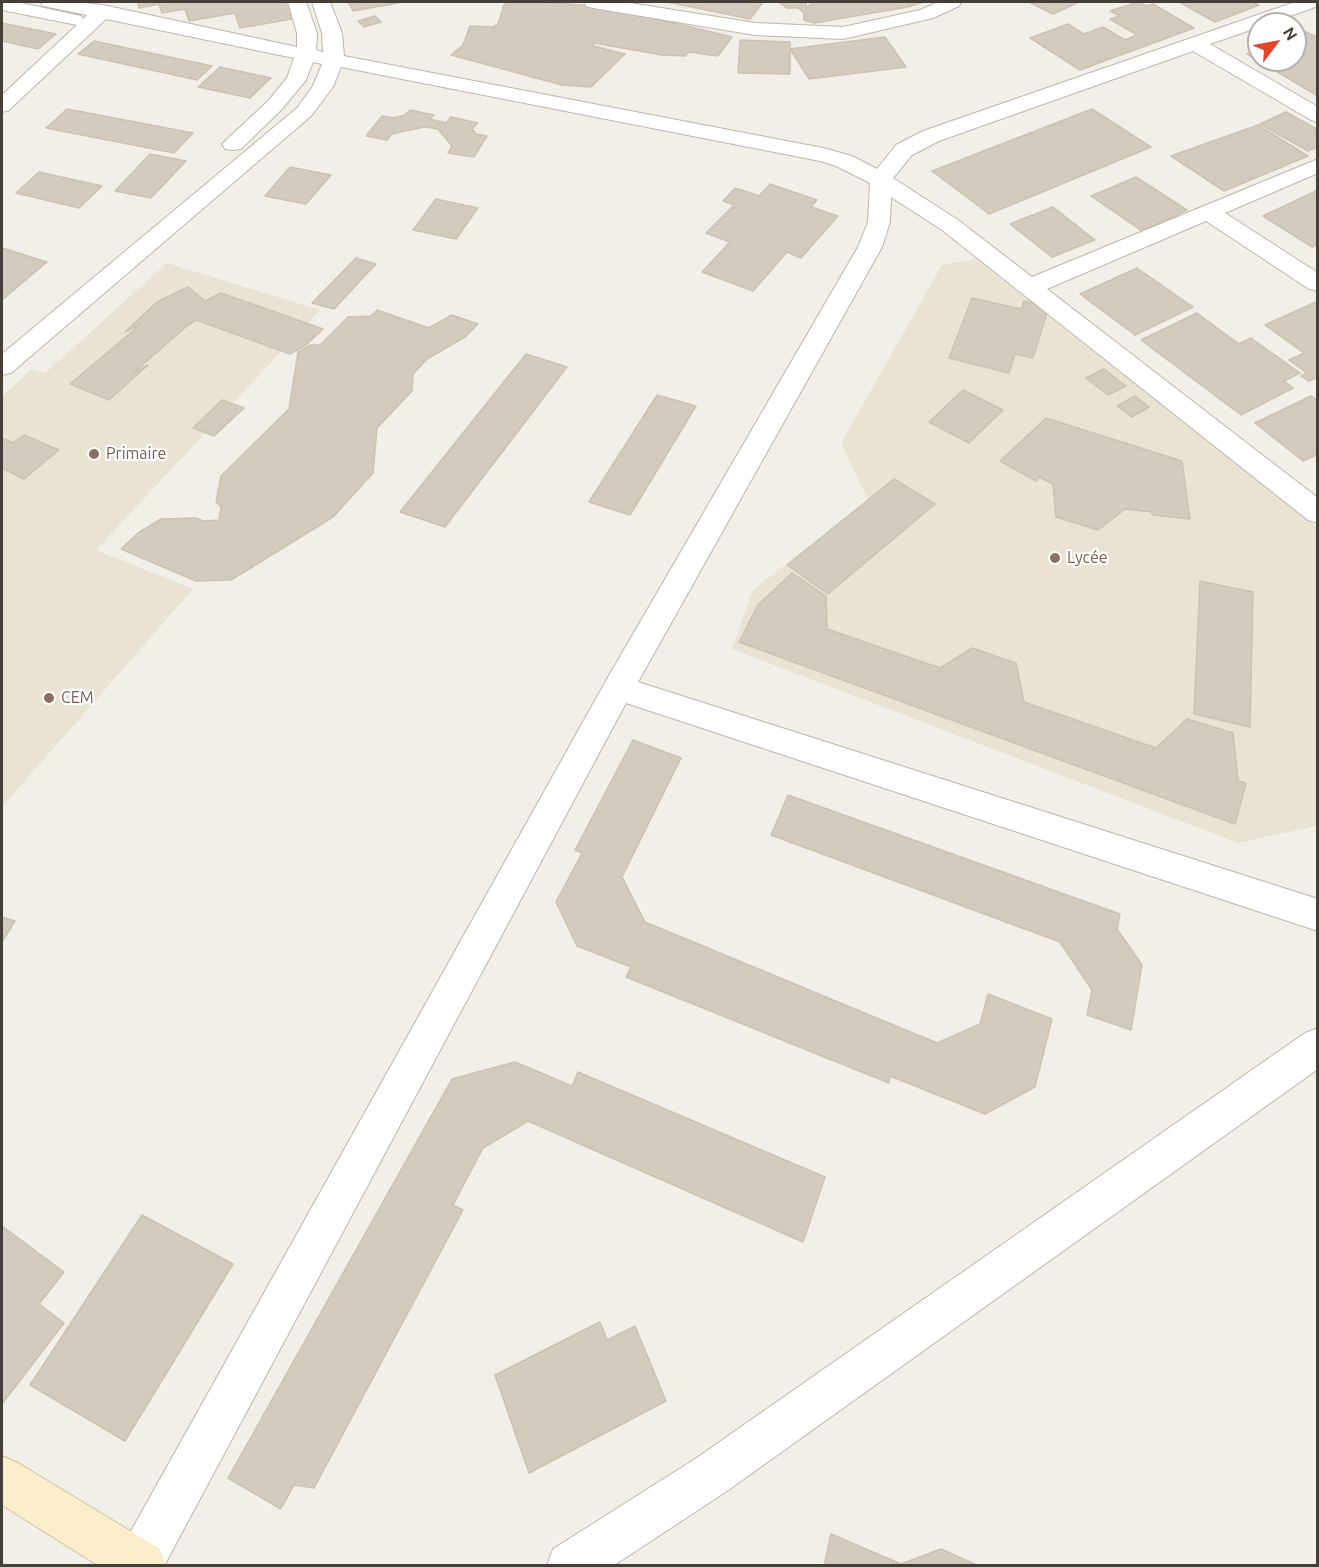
<!DOCTYPE html>
<html>
<head>
<meta charset="utf-8">
<style>
  body { margin:0 }
  #map { position:relative; width:1319px; height:1567px; overflow:hidden; background:#f2efe8; font-family:Ubuntu,sans-serif }
  canvas { display:block }
  .frame { position:absolute; inset:0; border:3px solid #453f37; pointer-events:none }
  .north { position:absolute; left:1247px; top:12px; width:60px; height:60px; box-sizing:border-box; background:#fff; border:2px solid #b5b2af; border-radius:50%; rotate:58deg; font-size:16px; font-weight:700; line-height:24px; text-align:center; color:#453f37 }
  .north::after { content:''; display:block; margin:auto; width:21px; height:27px; background:#e7442a; clip-path:polygon(50% 0,100% 100%,50% 72%,0 100%) }
</style>
</head>
<body>
<div id="map">
<canvas width="1319" height="1567"></canvas>
<div class="frame"></div>
<div class="north">N</div>
</div>
<script>
const g = document.querySelector('canvas').getContext('2d');
g.lineJoin = 'round';
function fill(path, color) {
  g.fillStyle = color;
  g.fill(path, 'evenodd');
}
function toPath(rows) {
  const path = new Path2D();
  for (const r of rows) {
    path.moveTo(r[0], r[1]);
    for (let i = 2; i < r.length; i += 2) path.lineTo(r[i], r[i + 1]);
  }
  return path;
}
function trace(path, color, width, dash) {
  g.strokeStyle = color;
  g.lineWidth = width;
  g.lineCap = dash ? 'butt' : 'round';
  g.setLineDash(dash || []);
  g.stroke(path);
}
function drawText(font, color, halo, rows, align = 'center') {
  g.font = font + ' Ubuntu,sans-serif';
  g.lineWidth = 4.5;
  g.setLineDash([]);
  g.textBaseline = 'middle';
  g.strokeStyle = halo;
  g.fillStyle = color;
  for (const [text, x, y, turn = 0] of rows) {
    g.save();
    g.translate(x, y);
    g.rotate((+turn || 0) * Math.PI / 180);
    g.textAlign = isNaN(turn) ? turn : align;
    if (halo) g.strokeText(text, 0, 0);
    g.fillText(text, 0, 0);
    g.restore();
  }
}
fill(toPath([
  [976,259,1317,527,1317,826,1238,843,732,649,753,590,868,500,841,443,942,265],
  [167,263,320,310,96,550,193,589,2,807,2,396,32,369,45,373]
]), '#eae3d3');
const building = toPath([
  [138,2,291,2,298,18,240,28,235,13,189,21,185,9,162,13,159,4,139,8,138,2],
  [348,2,403,2,353,11,348,2],
  [509,2,544,2,607,7,732,37,718,56,689,52,685,56,662,55,594,43,593,46,625,54,591,87,562,85,451,55,463,45,470,26,493,27,498,24,504,5,509,2],
  [667,2,763,2,750,19,667,2],
  [778,2,806,2,806,8,813,2,923,2,908,7,814,23,804,20,804,13,798,8,787,8,778,2],
  [1029,2,1079,2,1053,14,1029,2],
  [1138,2,1147,6,1153,4,1194,28,1080,70,1030,38,1068,24,1084,34,1103,27,1125,40,1137,35,1110,19,1120,16,1110,11,1138,2],
  [1179,2,1252,2,1259,5,1215,22,1179,2],
  [375,16,381,22,364,27,358,21,375,16],
  [2,23,56,34,38,49,2,41,2,23],
  [1306,32,1318,38,1318,96,1247,54,1259,49,1259,60,1295,60,1295,36,1306,32],
  [885,37,906,67,809,79,790,49,885,37],
  [740,40,790,42,790,74,738,73,740,40],
  [94,41,212,66,197,80,78,54,94,41],
  [220,67,271,78,250,98,198,87,220,67],
  [67,109,193,133,174,153,46,128,67,109],
  [1092,109,1151,147,989,214,932,171,1092,109],
  [410,110,434,115,430,119,446,123,451,117,478,123,472,129,476,134,487,136,474,157,448,153,452,146,438,129,424,127,392,134,387,140,366,136,382,116,394,118,405,115,410,110],
  [1286,112,1318,130,1315,133,1318,134,1318,147,1308,151,1260,124,1286,112],
  [1258,125,1308,156,1224,191,1171,156,1258,125],
  [150,154,186,161,151,198,115,191,150,154],
  [290,167,331,175,306,204,265,196,290,167],
  [39,172,102,186,79,208,16,193,39,172],
  [1136,177,1187,210,1142,231,1091,196,1136,177],
  [770,184,817,200,811,207,838,216,801,258,787,252,753,291,702,272,730,242,706,233,734,205,723,201,735,188,759,196,770,184],
  [1318,190,1318,244,1312,247,1263,216,1318,190],
  [436,199,478,208,456,239,413,230,436,199],
  [1053,207,1095,240,1052,257,1010,224,1053,207],
  [2,248,47,262,2,300,2,248],
  [356,258,376,264,334,309,312,303,356,258],
  [1137,268,1193,307,1135,335,1080,294,1137,268],
  [188,287,205,301,221,293,323,329,306,345,290,354,196,320,188,325,132,374,148,365,109,400,70,384,141,324,125,332,157,302,188,287],
  [972,298,1021,309,1024,301,1049,306,1033,358,1015,354,1009,373,949,358,972,298],
  [1318,301,1318,377,1309,381,1301,376,1307,373,1289,360,1304,353,1265,325,1318,301],
  [377,310,429,328,452,315,478,324,465,337,427,359,413,374,412,391,377,428,373,473,333,517,231,580,196,581,121,549,138,533,161,519,196,518,204,521,219,520,221,507,216,502,221,476,289,409,298,352,311,345,320,345,348,317,371,316,377,310],
  [1197,313,1239,344,1251,338,1300,373,1284,381,1293,388,1241,415,1141,340,1197,313],
  [526,354,567,367,445,527,400,512,526,354],
  [1104,369,1126,386,1108,395,1086,378,1104,369],
  [963,390,1003,410,969,443,929,422,963,390],
  [657,395,696,406,630,515,589,502,657,395],
  [1135,396,1149,407,1132,417,1117,406,1135,396],
  [1311,396,1318,401,1318,454,1303,461,1255,423,1311,396],
  [222,400,244,408,214,436,193,428,222,400],
  [1046,418,1182,461,1190,519,1152,515,1152,512,1125,509,1098,530,1056,517,1053,484,1039,477,1036,481,1000,461,1046,418],
  [24,435,59,450,24,479,2,468,2,438,13,443,24,435],
  [894,479,935,504,828,594,787,565,894,479],
  [792,573,826,596,827,629,940,668,972,648,1016,663,1024,702,1156,748,1187,719,1233,733,1238,781,1246,783,1235,824,739,642,758,605,792,573],
  [1200,581,1253,592,1250,727,1194,714,1200,581],
  [633,740,681,758,622,877,645,922,937,1043,980,1024,988,994,1052,1019,1035,1087,985,1114,890,1076,889,1083,626,977,631,967,577,946,556,902,582,853,575,850,633,740],
  [788,795,1120,914,1117,929,1142,965,1131,1030,1087,1015,1092,990,1060,942,771,835,788,795],
  [2,917,15,921,2,942,2,917],
  [515,1062,572,1086,578,1072,825,1177,803,1242,528,1121,483,1148,453,1205,463,1210,314,1488,294,1485,281,1509,228,1478,452,1079,515,1062],
  [142,1215,233,1264,125,1441,30,1385,142,1215],
  [2,1226,64,1272,39,1304,64,1323,2,1404,2,1226],
  [600,1322,607,1340,635,1326,666,1401,529,1473,495,1375,600,1322],
  [831,1534,901,1564,941,1549,979,1566,824,1566,831,1534]
]);
fill(building, '#d3cbbe');
trace(building, '#cdc2b2', 1.5);
const street = toPath([
  [2,2,17,2,81,16,83,19,87,15,43,6,41,2,76,2,103,5,297,47,297,33,288,2,306,2,317,33,316,50,323,52,322,33,312,2,330,2,342,33,344,56,823,148,852,156,877,169,896,145,923,131,1295,2,1318,2,1318,6,1268,24,1259,24,1259,27,1210,44,1318,107,1318,122,1311,120,1193,51,939,141,912,155,893,178,958,220,1032,277,1318,159,1318,173,1225,213,1318,273,1318,291,1309,289,1206,221,1047,289,1318,498,1318,523,1308,520,942,230,891,197,890,222,882,247,638,682,1318,899,1318,931,626,703,164,1566,115,1566,121,1549,607,679,858,247,868,222,870,183,836,166,820,161,341,67,333,87,311,116,11,373,2,375,2,354,297,108,313,86,322,64,313,62,306,80,282,109,241,149,233,150,225,149,222,144,268,101,287,78,294,58,106,19,9,110,2,112,2,95,77,25,2,10,2,2],
  [584,2,624,2,755,23,843,27,920,10,938,2,961,2,959,6,933,18,843,39,755,35,593,8,586,6,584,2],
  [1318,1028,1318,1069,727,1491,613,1566,547,1566,553,1549,695,1459,1305,1033,1318,1028]
]);
const secondary = toPath([
  [2,1456,18,1463,160,1549,166,1566,99,1566,2,1505,2,1456]
]);
trace(street, '#bdb7ab', 2);
trace(secondary, '#cec09b', 2);
fill(street, '#fff');
fill(secondary, '#faeecb');
for (const [x, y, r, color] of [
  [94,454,6,"#8d6e63"],
  [1055,558,6,"#8d6e63"],
  [49,698,6,"#8d6e63"]
]) {
  const dot = new Path2D();
  dot.arc(x, y, r, 0, 2 * Math.PI);
  g.fillStyle = color;
  g.fill(dot);
  trace(dot, '#fff', 2);
}
drawText('16px', '#785e54', '#fff', [
  ["Primaire",106,454],
  ["Lycée",1067,558],
  ["CEM",61,698]
], 'left');
</script>
</body>
</html>
